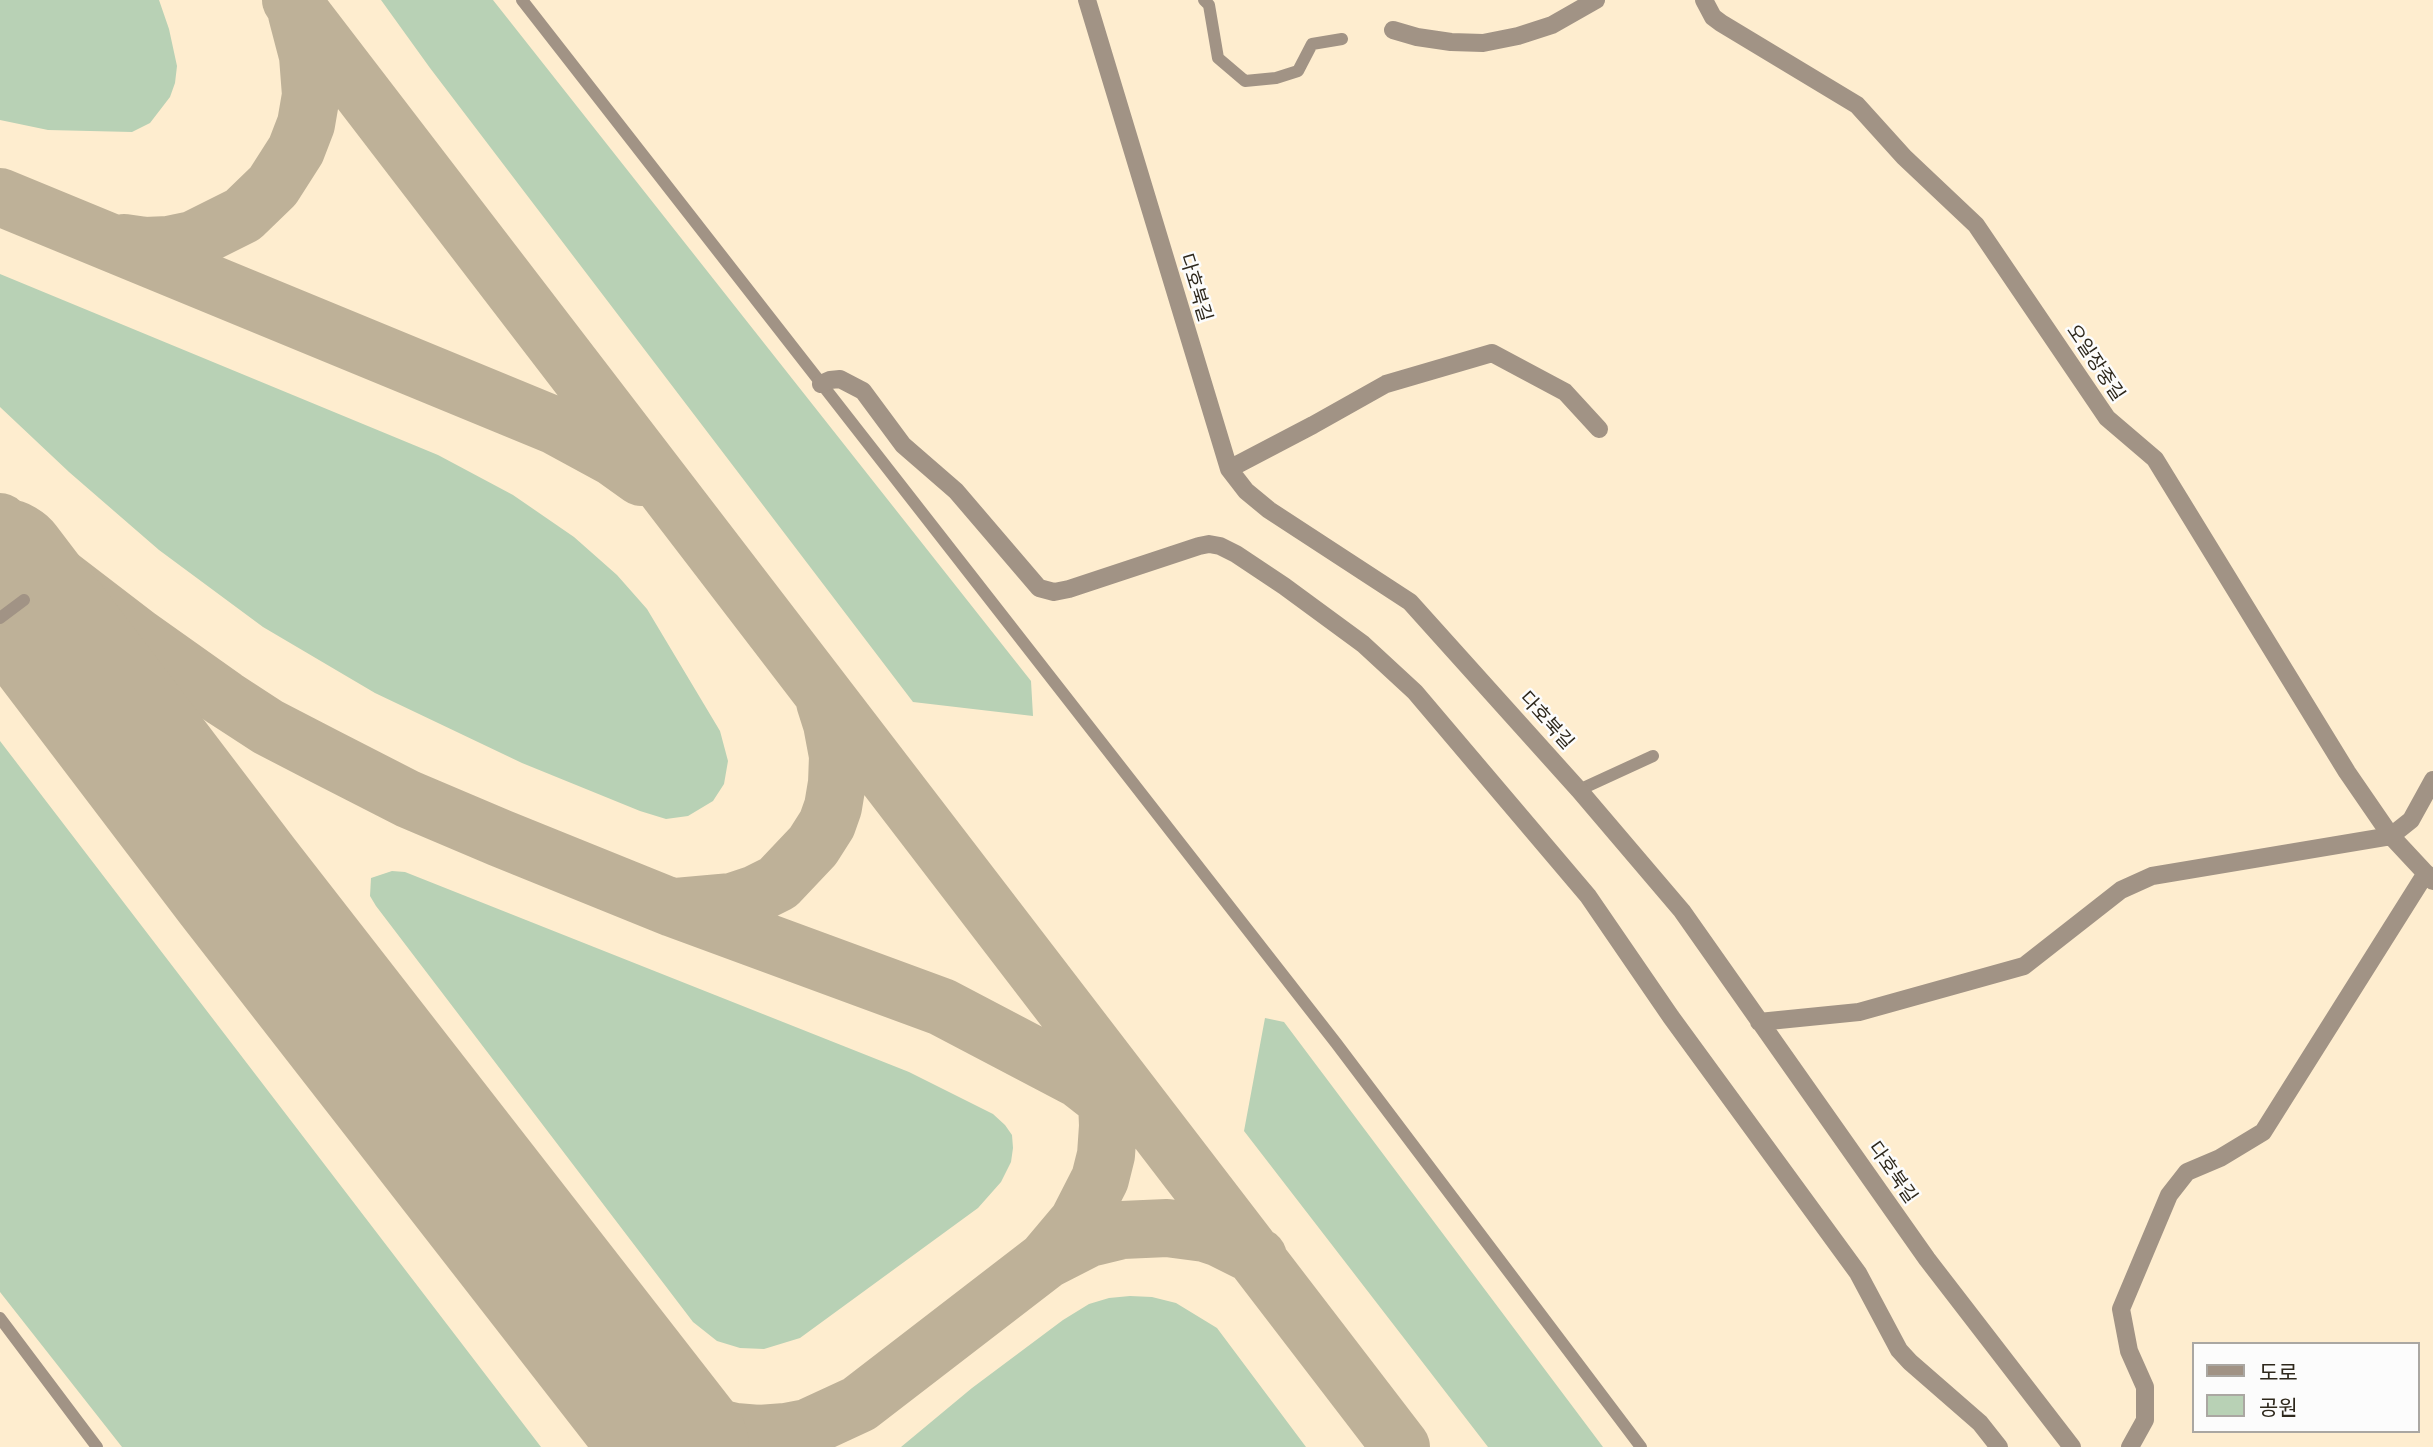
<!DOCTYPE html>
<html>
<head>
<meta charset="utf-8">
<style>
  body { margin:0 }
  #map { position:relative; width:2433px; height:1447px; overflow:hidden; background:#feedcf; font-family:Arial,"Noto Sans KR",sans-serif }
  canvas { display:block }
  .legend { position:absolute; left:2192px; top:1342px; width:228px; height:91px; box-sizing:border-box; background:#fcfcfc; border:2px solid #aaa7a2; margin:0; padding:9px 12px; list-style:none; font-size:21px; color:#2e281c }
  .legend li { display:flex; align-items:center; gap:14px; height:35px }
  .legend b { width:35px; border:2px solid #aaa7a2 }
</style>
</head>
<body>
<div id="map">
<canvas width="2433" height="1447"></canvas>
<ul class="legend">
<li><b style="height:9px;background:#a19385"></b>도로</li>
<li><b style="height:19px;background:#b8d1b5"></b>공원</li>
</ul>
</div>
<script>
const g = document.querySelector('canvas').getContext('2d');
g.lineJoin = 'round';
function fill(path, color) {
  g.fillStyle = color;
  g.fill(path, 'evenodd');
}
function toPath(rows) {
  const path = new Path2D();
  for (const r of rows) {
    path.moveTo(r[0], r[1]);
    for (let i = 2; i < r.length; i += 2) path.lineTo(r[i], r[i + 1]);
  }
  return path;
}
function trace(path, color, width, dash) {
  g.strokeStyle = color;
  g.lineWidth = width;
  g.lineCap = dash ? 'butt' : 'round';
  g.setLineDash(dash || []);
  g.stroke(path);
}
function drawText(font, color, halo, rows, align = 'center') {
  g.font = font + ' Arial,"Noto Sans KR",sans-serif';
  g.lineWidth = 5;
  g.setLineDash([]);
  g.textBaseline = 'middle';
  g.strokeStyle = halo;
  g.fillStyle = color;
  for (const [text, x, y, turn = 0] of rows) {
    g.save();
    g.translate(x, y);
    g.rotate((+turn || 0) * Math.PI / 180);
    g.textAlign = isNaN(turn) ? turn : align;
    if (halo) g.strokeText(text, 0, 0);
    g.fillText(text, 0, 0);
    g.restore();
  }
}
fill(toPath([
  [0,0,159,0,169,29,177,66,175,83,170,97,150,123,132,132,48,130,0,120],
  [381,0,493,0,1031,681,1033,716,913,702,430,68],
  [0,274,438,455,513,495,574,537,617,575,647,609,720,731,728,761,724,784,713,801,688,816,666,819,640,811,522,763,375,693,263,627,159,550,69,472,0,407],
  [0,741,541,1447,122,1447,0,1292],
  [392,871,405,872,909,1072,993,1114,1005,1125,1012,1135,1013,1148,1011,1162,1001,1182,978,1208,800,1338,764,1349,740,1348,717,1341,693,1322,376,906,370,896,371,878],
  [1265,1018,1284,1022,1603,1447,1488,1447,1244,1131],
  [1130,1296,1152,1297,1176,1303,1217,1328,1306,1447,901,1447,972,1388,1063,1320,1089,1304,1109,1298]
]), '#b8d1b5');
trace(toPath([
  [291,0,1401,1447],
  [0,197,556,426,613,457,641,477],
  [124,243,145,246,169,245,193,240,243,215,273,186,296,150,306,124,311,95,308,56,297,14],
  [0,522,53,572,139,638,225,699,268,727,324,756,408,799,500,838,673,908,942,1007,1079,1079,1125,1115],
  [676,907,732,902,756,894,778,883,813,846,827,824,833,807,837,783,838,756,832,724,825,702],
  [1046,1260,1078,1222,1100,1179,1106,1155,1108,1126,1107,1100,1100,1072],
  [624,1375,650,1398,692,1422,735,1432,759,1434,786,1432,807,1428,859,1404,1046,1260,1089,1238,1122,1230,1167,1228,1205,1233,1220,1238,1258,1257]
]), '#beb198', 58);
trace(toPath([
  [0,569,238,882,678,1447]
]), '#beb198', 142);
trace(toPath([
  [522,0,1336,1043,1641,1447],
  [1204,0,1209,5,1218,58,1245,81,1276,78,1298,71,1312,44,1342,39],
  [0,618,24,600],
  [1579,790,1653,756],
  [0,1318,97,1447]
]), '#a19385', 12);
trace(toPath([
  [1087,0,1229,469,1246,491,1269,510,1410,602,1579,790,1682,911,1927,1259,2072,1447],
  [1704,0,1713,17,1721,23,1857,105,1904,157,1976,225,2107,418,2155,459,2347,772,2391,836,2433,881],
  [1393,30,1417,37,1451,42,1483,43,1518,36,1552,25,1596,0],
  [821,384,830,380,840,379,863,391,903,445,956,491,1039,588,1054,592,1069,589,1199,546,1209,544,1220,546,1236,554,1284,586,1363,644,1415,692,1588,896,1671,1017,1858,1273,1899,1350,1910,1362,1980,1423,1999,1447],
  [1229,469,1313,425,1386,384,1492,353,1565,392,1599,429],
  [1759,1022,1859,1012,2024,966,2121,890,2152,876,2391,836,2411,820,2433,780],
  [2130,1447,2145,1420,2145,1387,2129,1351,2121,1309,2169,1195,2187,1172,2220,1158,2263,1132,2426,873]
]), '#a19385', 18);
drawText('19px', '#2e281c', '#fcfcfc', [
  ["다호북길",1195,288,73],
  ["오일장중길",2095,363,56],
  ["다호북길",1546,721,48],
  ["다호북길",1892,1173,55]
]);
</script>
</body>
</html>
